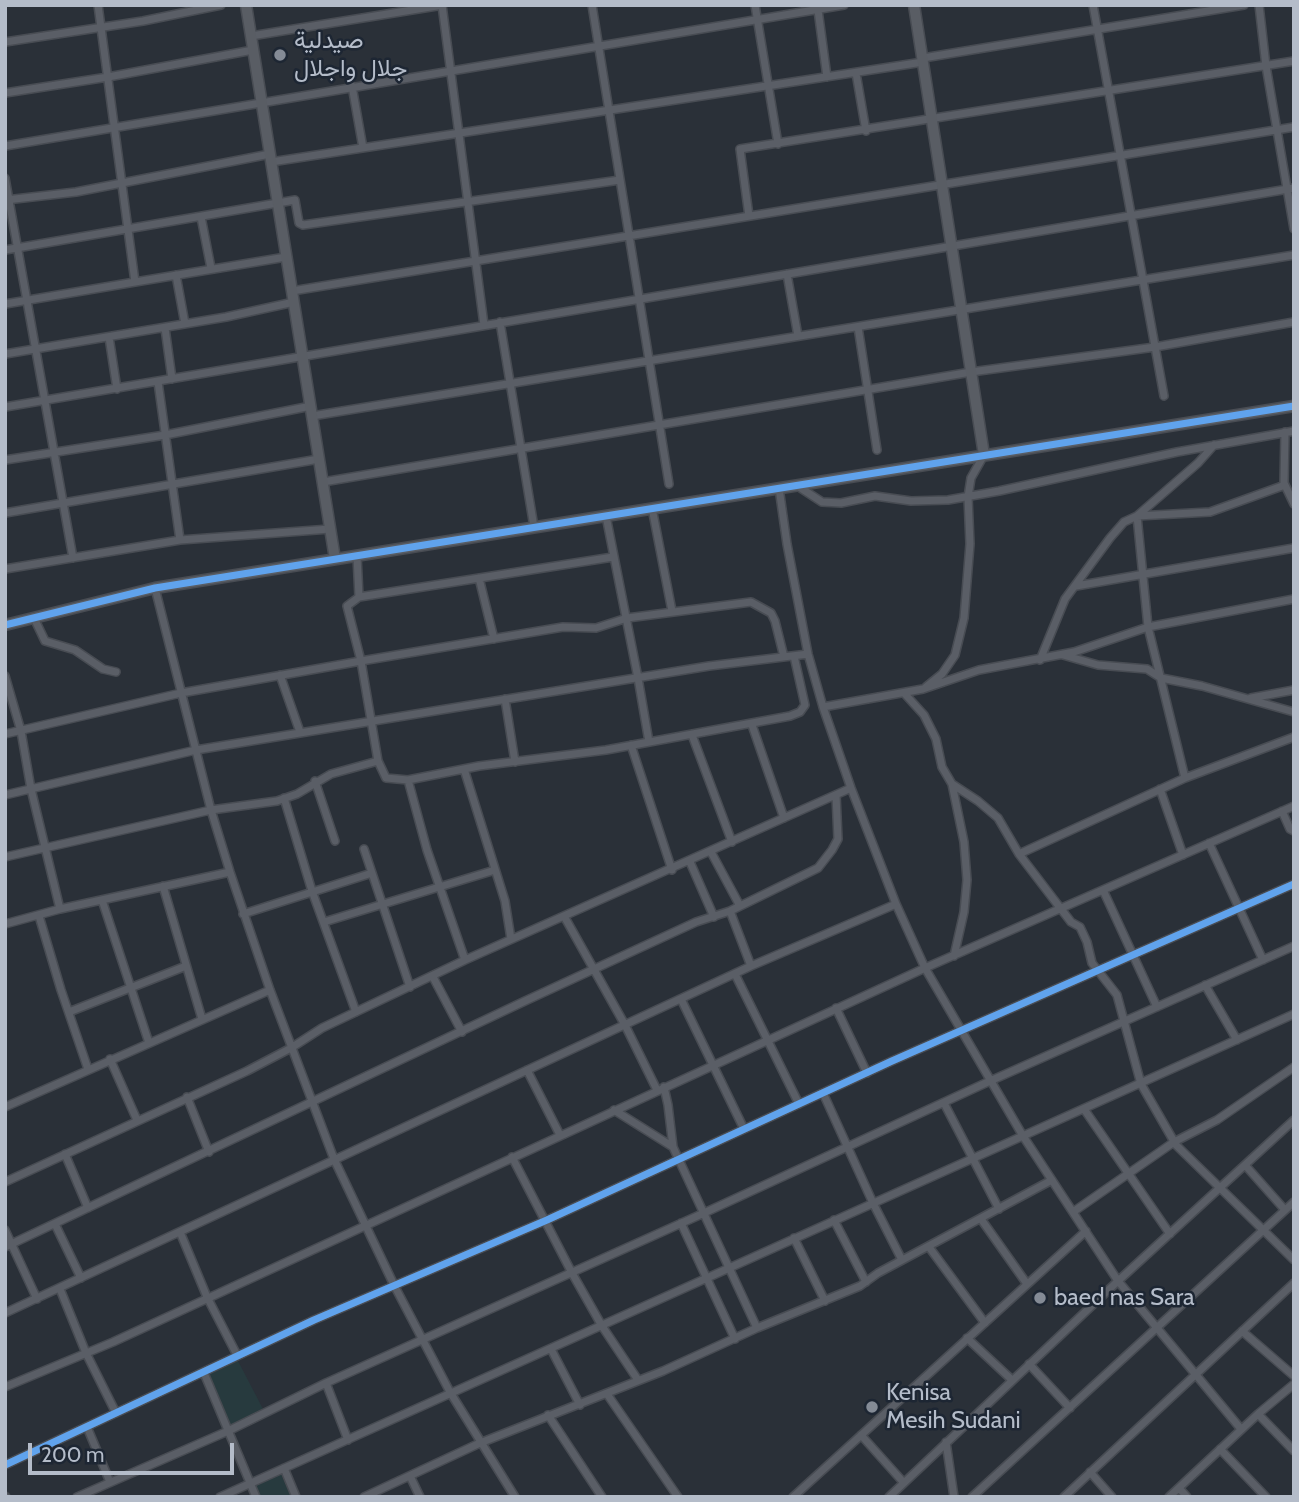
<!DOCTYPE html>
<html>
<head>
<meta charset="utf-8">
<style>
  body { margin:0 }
  #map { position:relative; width:1299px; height:1502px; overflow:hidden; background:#2a3038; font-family:Cabin,sans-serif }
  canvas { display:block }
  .frame { position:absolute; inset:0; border:7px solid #b4bcc9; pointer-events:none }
  .scale { position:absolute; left:28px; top:1443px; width:206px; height:32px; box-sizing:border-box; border:4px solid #b4bcc9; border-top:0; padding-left:9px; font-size:21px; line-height:24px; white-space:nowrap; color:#b4bcc9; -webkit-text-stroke:5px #1d2633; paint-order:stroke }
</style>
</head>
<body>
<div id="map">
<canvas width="1299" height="1502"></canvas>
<div class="frame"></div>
<div class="scale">200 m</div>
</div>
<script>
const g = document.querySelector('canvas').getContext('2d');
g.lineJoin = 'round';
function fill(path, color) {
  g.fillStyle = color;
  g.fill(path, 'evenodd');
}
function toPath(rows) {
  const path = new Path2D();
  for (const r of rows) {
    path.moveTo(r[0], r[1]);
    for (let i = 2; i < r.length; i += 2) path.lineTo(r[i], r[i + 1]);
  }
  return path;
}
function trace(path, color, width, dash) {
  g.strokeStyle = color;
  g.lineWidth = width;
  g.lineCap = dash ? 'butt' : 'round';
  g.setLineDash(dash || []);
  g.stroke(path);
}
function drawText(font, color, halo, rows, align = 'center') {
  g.font = font + ' Cabin,Vazirmatn,sans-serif';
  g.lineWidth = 5;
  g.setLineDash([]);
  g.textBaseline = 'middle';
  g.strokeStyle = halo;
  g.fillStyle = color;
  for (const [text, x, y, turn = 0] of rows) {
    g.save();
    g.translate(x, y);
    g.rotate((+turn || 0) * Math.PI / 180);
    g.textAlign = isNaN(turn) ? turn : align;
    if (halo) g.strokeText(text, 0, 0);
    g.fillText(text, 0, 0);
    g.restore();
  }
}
fill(toPath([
  [237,1359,263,1409,229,1427,208,1374],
  [281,1474,291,1497,260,1497,254,1485]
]), '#273a3e');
const street = toPath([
  [98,5,135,282,286,257],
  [442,5,484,325],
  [592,5,669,484],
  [755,5,778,144],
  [1093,5,1164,396],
  [1259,5,1266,66,1294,229],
  [818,10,827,77],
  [251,36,443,5],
  [5,42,143,21,221,5],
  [923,58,1244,5],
  [856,73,866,131],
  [352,86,363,148],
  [5,93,108,77,253,50],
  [5,146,844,5],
  [271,162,923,62],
  [5,178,73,558],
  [6,200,76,192,270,154],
  [749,216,740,149,1294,61],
  [201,217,211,268],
  [5,250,295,200,299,223,303,225,620,180],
  [787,274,798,336],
  [176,275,185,324],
  [292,291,1294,127],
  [5,304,135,282],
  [500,322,534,527],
  [858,327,877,450],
  [165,328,172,379],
  [109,337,117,389],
  [5,354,226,317,294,302],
  [158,382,180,540],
  [5,407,1294,188],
  [312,416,1294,255],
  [1285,432,1284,483,1294,504],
  [5,460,165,435,311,406],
  [323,482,971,372,1155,347,1294,322],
  [796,485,822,502,841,503,875,496,911,501,948,500,999,491,1177,452,1294,431],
  [779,488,787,544,808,654,823,707,851,788,896,904,925,968,1023,1136,1118,1281,1241,1429],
  [652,508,672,611],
  [5,513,319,459],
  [606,516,638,678,649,742],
  [357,556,359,597],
  [5,569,180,540,330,529],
  [479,578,494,639],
  [1076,586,1294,548],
  [155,588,211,810,230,872,270,990,334,1159,394,1285,450,1392,515,1497],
  [34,618,45,641,75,650,103,669,116,672],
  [1063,655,1098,665,1147,669,1161,678,1202,686,1294,712],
  [1040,660,1065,599,1110,538,1124,522,1137,516,1198,463,1214,445],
  [280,675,300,732],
  [5,676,21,731,31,789,60,909],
  [926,687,942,674,955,655,964,618,970,544,968,497,971,478,984,455],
  [904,693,924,715,936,739,942,767,952,784,978,801,998,818,1019,854,1071,922,1080,927,1087,942,1092,963,1117,995,1141,1084,1176,1145,1294,1260],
  [1251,698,1294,690],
  [505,699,515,762],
  [823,707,923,689,979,670,1074,652,1148,627,1294,599],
  [752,725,784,818],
  [5,734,181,693,361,661,563,627,596,628,627,618,751,602,771,613,775,621,784,657],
  [692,735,732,842],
  [631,745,672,870],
  [378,761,361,661,347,606,359,597,613,557],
  [464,769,505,901,511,939],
  [1185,778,1148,627,1137,516,1210,512,1285,485],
  [408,780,427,850,465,960],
  [315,781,335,841],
  [952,784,964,842,967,880,964,912,954,956],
  [1160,789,1183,855],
  [5,795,196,750,709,666,808,654],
  [284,798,312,891,356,1012],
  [1282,811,1290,829,1294,831],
  [1209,843,1263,960],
  [364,849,410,987],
  [711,852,740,906],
  [1019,854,1185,778,1294,737],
  [5,857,211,810,277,801,297,794,331,774,378,761,386,778,408,780,479,766,606,750,790,716,800,712,805,705,794,656],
  [690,862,714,917],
  [163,886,202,1019],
  [1103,890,1157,1007],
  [102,900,149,1043],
  [730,911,751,966],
  [243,914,372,873],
  [39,916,61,990,88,1069],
  [564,916,625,1025,657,1090],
  [324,922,495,870],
  [5,924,60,909,230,872],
  [735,974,799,1104],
  [433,977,462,1032],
  [1205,985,1237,1040],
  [681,999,744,1129],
  [836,1008,867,1073],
  [69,1012,186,966],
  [110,1059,137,1120],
  [527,1070,560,1135],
  [664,1087,668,1105,673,1147,757,1328],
  [823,1093,873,1203,902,1260],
  [187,1097,209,1152],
  [944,1103,999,1209],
  [5,1107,270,990],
  [1084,1109,1170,1234],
  [614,1110,673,1147],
  [65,1154,88,1208],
  [512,1157,572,1273,602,1326,638,1380],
  [1245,1165,1285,1210],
  [5,1182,247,1071,291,1048,322,1028,465,960,851,788],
  [1073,1212,1174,1142,1217,1120,1294,1067],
  [981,1219,1027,1284],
  [834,1220,866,1282],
  [681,1223,735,1339],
  [55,1224,81,1278],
  [5,1230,37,1299],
  [180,1232,207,1297,237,1355],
  [794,1238,825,1301],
  [5,1247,525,1001,696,922,730,911,818,868,832,850,838,839,836,795],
  [929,1247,985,1323],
  [60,1289,86,1353,116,1413],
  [5,1313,751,966,896,904],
  [1242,1331,1294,1376],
  [967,1338,1012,1380],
  [551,1349,580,1405],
  [1029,1364,1070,1408],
  [204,1373,256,1497],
  [326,1383,348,1440],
  [5,1387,113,1342,925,968,1294,806],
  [607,1394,678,1497],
  [1258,1414,1294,1451],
  [548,1415,602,1497],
  [87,1427,110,1482],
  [861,1435,904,1483],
  [946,1442,954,1497],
  [1220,1449,1266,1497],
  [5,1465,314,1320,547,1220,892,1061,1294,884],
  [284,1468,296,1497],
  [1090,1472,1112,1497],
  [410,1476,420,1497],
  [1179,1488,1187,1497],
  [5,1496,6,1497],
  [77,1497,228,1431,326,1383,704,1213,990,1081,1294,946],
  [220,1497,1294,1014],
  [364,1497,480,1443,663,1371,757,1328,860,1286,878,1273,1052,1180],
  [793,1497,1086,1231],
  [889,1497,1118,1281,1294,1120],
  [972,1497,1294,1202],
  [1064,1497,1294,1283],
  [1169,1497,1258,1414,1294,1384]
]);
const secondary = toPath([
  [246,5,335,559],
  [914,5,984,455],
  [5,625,155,588,1294,406]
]);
trace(street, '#484c53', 10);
trace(secondary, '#484c53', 13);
trace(street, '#5a5e66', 7);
trace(secondary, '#595d64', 10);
trace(toPath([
  [5,625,155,588,1294,406],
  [5,1465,314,1320,547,1220,892,1061,1294,884]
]), '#60a3ed', 7);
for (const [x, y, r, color] of [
  [280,55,7,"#848b96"],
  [1040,1298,7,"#848b96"],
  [872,1407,7,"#848b96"]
]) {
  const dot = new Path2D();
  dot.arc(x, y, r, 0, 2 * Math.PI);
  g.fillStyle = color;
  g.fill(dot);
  trace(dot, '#1d2633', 2.5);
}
drawText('24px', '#b4bcc9', '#1d2633', [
  ["صيدلية",294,41],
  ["جلال واجلال",294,69],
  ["baed nas Sara",1054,1298],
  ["Kenisa",886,1393],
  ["Mesih Sudani",886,1421]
], 'left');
</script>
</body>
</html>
